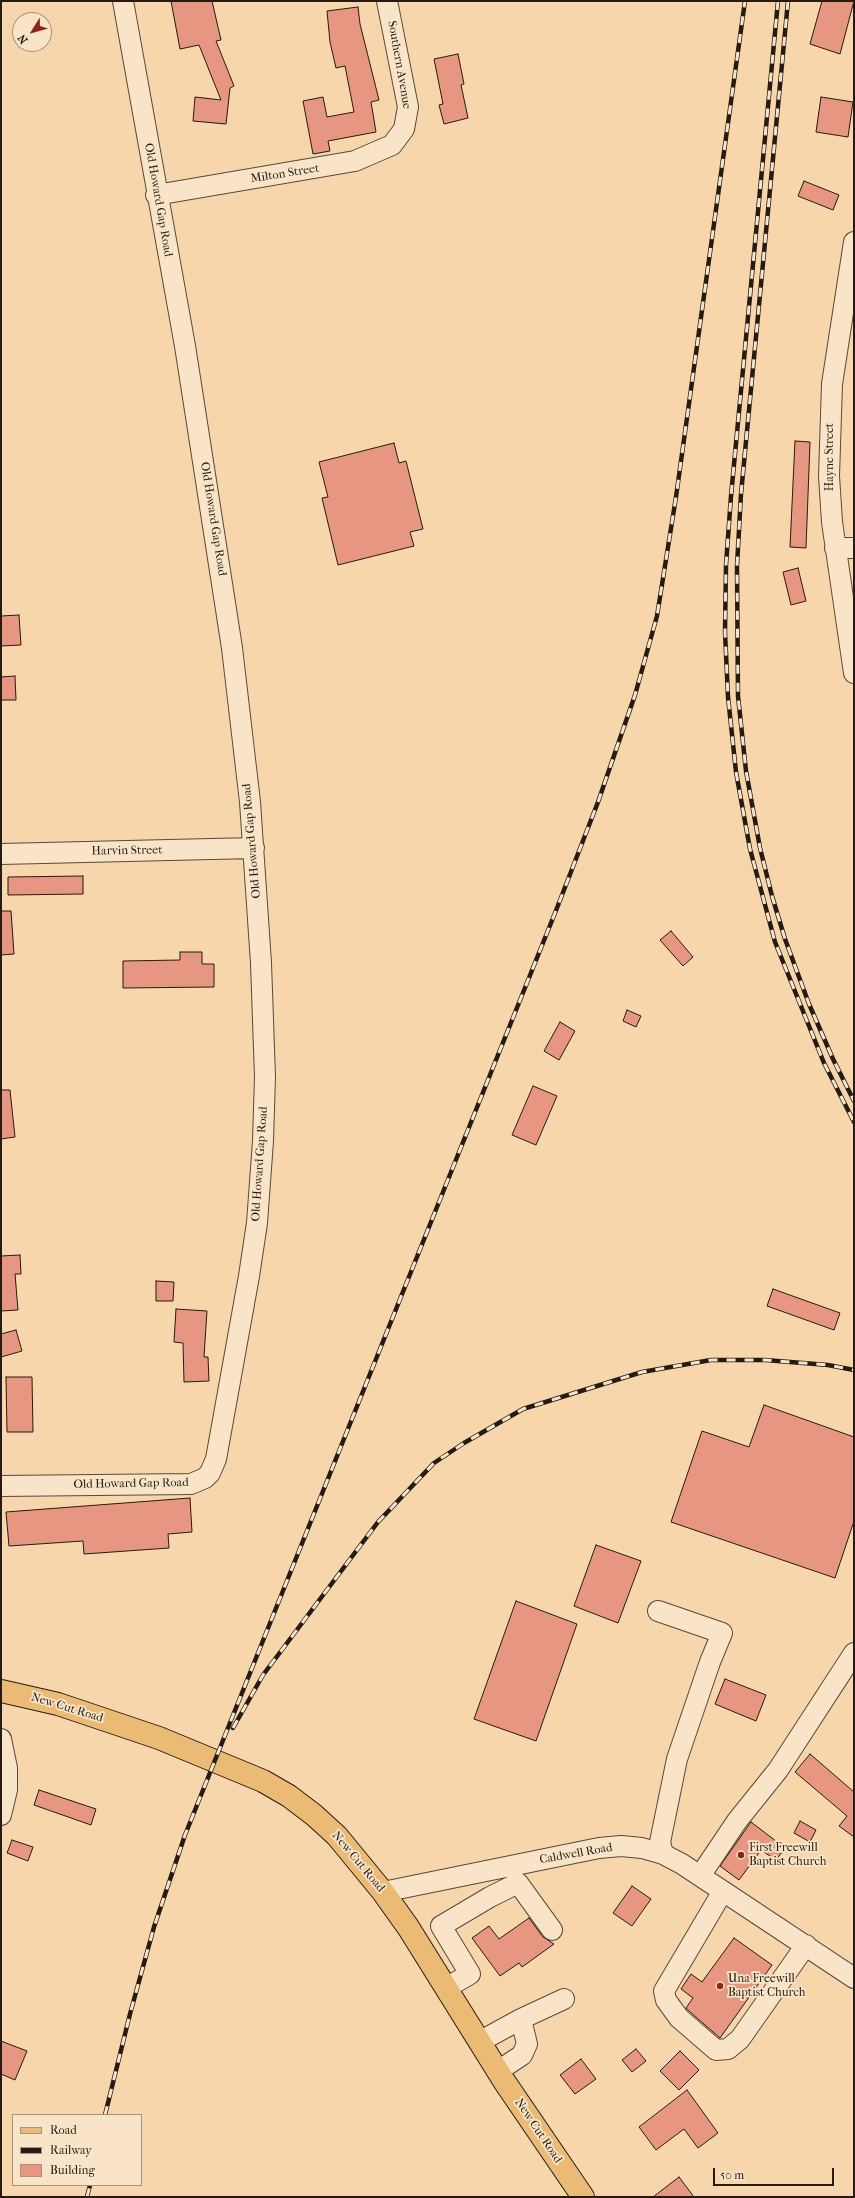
<!DOCTYPE html>
<html>
<head>
<meta charset="utf-8">
<style>
  body { margin:0 }
  #map { position:relative; width:855px; height:2198px; overflow:hidden; background:#f6d6aa; font-family:"IM FELL French Canon",serif }
  canvas { display:block }
  .frame { position:absolute; inset:0; border:2px solid #251b14; pointer-events:none }
  .legend { position:absolute; left:12px; top:2114px; width:130px; height:72px; box-sizing:border-box; background:#f9e4c8; border:1px solid #a49480; margin:0; padding:5px 7px; list-style:none; font-size:12px; color:#251b14 }
  .legend li { display:flex; align-items:center; gap:8px; height:20px }
  .legend b { width:20px; border:1px solid #a49480 }
  .north { position:absolute; left:12px; top:12px; width:40px; height:40px; box-sizing:border-box; background:#f9e4c8; border:1px solid #a49480; border-radius:50%; rotate:233deg; font-size:11px; font-weight:700; line-height:16px; text-align:center; color:#251b14 }
  .north::after { content:''; display:block; margin:auto; width:14px; height:18px; background:#8f2418; clip-path:polygon(50% 0,100% 100%,50% 72%,0 100%) }
  .scale { position:absolute; left:713px; top:2168px; width:121px; height:18px; box-sizing:border-box; border:2px solid #251b14; border-top:0; padding-left:5px; font-size:12px; line-height:14px; white-space:nowrap; color:#251b14; -webkit-text-stroke:3px #f9e4c8; paint-order:stroke }
</style>
</head>
<body>
<div id="map">
<canvas width="855" height="2198"></canvas>
<div class="frame"></div>
<ul class="legend">
<li><b style="height:5px;background:#ebbb75"></b>Road</li>
<li><b style="height:5px;background:#251b14"></b>Railway</li>
<li><b style="height:11px;background:#e79681"></b>Building</li>
</ul>
<div class="north">N</div>
<div class="scale">50 m</div>
</div>
<script>
const g = document.querySelector('canvas').getContext('2d');
g.lineJoin = 'round';
function fill(path, color) {
  g.fillStyle = color;
  g.fill(path, 'evenodd');
}
function toPath(rows) {
  const path = new Path2D();
  for (const r of rows) {
    path.moveTo(r[0], r[1]);
    for (let i = 2; i < r.length; i += 2) path.lineTo(r[i], r[i + 1]);
  }
  return path;
}
function trace(path, color, width, dash) {
  g.strokeStyle = color;
  g.lineWidth = width;
  g.lineCap = dash ? 'butt' : 'round';
  g.setLineDash(dash || []);
  g.stroke(path);
}
function drawText(font, color, halo, rows, align = 'center') {
  g.font = font + ' "IM FELL French Canon",serif';
  g.lineWidth = 3.5;
  g.setLineDash([]);
  g.textBaseline = 'middle';
  g.strokeStyle = halo;
  g.fillStyle = color;
  for (const [text, x, y, turn = 0] of rows) {
    g.save();
    g.translate(x, y);
    g.rotate((+turn || 0) * Math.PI / 180);
    g.textAlign = isNaN(turn) ? turn : align;
    if (halo) g.strokeText(text, 0, 0);
    g.fillText(text, 0, 0);
    g.restore();
  }
}
const building = toPath([
  [171,1,212,1,221,40,216,41,234,86,230,88,226,124,193,121,195,97,221,100,199,45,180,49,171,1],
  [822,1,854,1,840,54,810,44,822,1],
  [358,7,360,24,379,100,371,102,376,132,328,141,330,151,313,154,303,101,323,97,327,117,354,112,345,66,336,68,330,42,327,11,358,7],
  [458,54,464,84,461,85,468,118,444,124,439,105,443,104,434,59,458,54],
  [821,97,853,102,848,137,816,132,821,97],
  [804,181,839,195,833,210,798,196,804,181],
  [795,441,810,442,806,548,790,547,795,441],
  [394,443,399,463,406,461,423,529,410,532,414,546,338,565,322,498,328,497,319,462,394,443],
  [798,568,806,601,791,605,783,572,798,568],
  [19,615,21,645,1,646,1,616,19,615],
  [15,676,16,700,1,700,1,677,15,676],
  [83,876,83,894,8,895,8,877,83,876],
  [1,911,11,911,14,954,1,955,1,911],
  [671,931,693,957,683,966,660,940,671,931],
  [180,952,202,952,202,964,214,964,214,987,123,988,123,961,180,960,180,952],
  [627,1010,641,1016,636,1027,623,1021,627,1010],
  [560,1022,575,1031,559,1060,544,1051,560,1022],
  [533,1086,557,1096,536,1145,512,1135,533,1086],
  [1,1090,10,1090,15,1137,1,1139,1,1090],
  [20,1255,21,1274,15,1274,18,1310,1,1311,1,1256,20,1255],
  [156,1281,174,1282,173,1301,156,1301,156,1281],
  [773,1289,840,1313,834,1330,767,1306,773,1289],
  [176,1309,207,1311,204,1357,208,1357,209,1381,184,1382,183,1343,174,1342,176,1309],
  [16,1330,22,1351,1,1357,1,1334,16,1330],
  [6,1377,32,1377,33,1432,7,1432,6,1377],
  [764,1405,854,1437,854,1521,835,1578,671,1522,702,1431,749,1447,764,1405],
  [190,1498,192,1532,168,1534,169,1548,84,1554,83,1541,9,1546,6,1512,190,1498],
  [596,1545,641,1561,618,1623,574,1606,596,1545],
  [516,1601,577,1624,536,1741,474,1719,516,1601],
  [725,1679,766,1695,756,1721,715,1704,725,1679],
  [810,1754,854,1792,854,1837,839,1826,847,1816,795,1772,810,1754],
  [39,1790,96,1809,91,1825,34,1805,39,1790],
  [800,1821,816,1830,810,1842,794,1833,800,1821],
  [751,1822,785,1848,776,1860,761,1850,739,1880,720,1866,751,1822],
  [12,1840,33,1847,28,1861,7,1853,12,1840],
  [632,1886,651,1899,632,1926,613,1913,632,1886],
  [529,1918,543,1937,554,1944,522,1967,519,1963,500,1976,472,1938,489,1926,499,1939,529,1918],
  [734,1938,772,1965,720,2038,688,2010,686,2008,693,1998,681,1989,691,1974,702,1982,734,1938],
  [1,2041,27,2051,15,2080,1,2074,1,2041],
  [636,2049,646,2061,632,2072,622,2060,636,2049],
  [680,2051,699,2070,679,2090,660,2071,680,2051],
  [581,2059,596,2079,575,2094,560,2075,581,2059],
  [687,2090,718,2133,698,2148,684,2129,656,2150,639,2127,687,2090],
  [679,2177,694,2197,653,2197,679,2177]
]);
fill(building, '#e79681');
trace(building, '#251b14', 1);
const minor = toPath([
  [156,195,355,161,392,145,404,129,408,107,387,1],
  [854,242,832,384,829,476,832,522,854,673],
  [835,548,854,548],
  [1,854,254,848],
  [1,1486,191,1484,205,1478,210,1473,216,1459,249,1276,257,1223,263,1141,265,1077,261,963,250,802,232,648,185,346,123,1],
  [658,1611,722,1633,710,1662,677,1759,660,1842,663,1854],
  [1,1739,7,1768,7,1790,1,1815],
  [700,1876,737,1821,778,1770,854,1653],
  [723,1891,664,1991,666,2000,679,2018,716,2050,728,2049,740,2039,806,1945],
  [383,1892,599,1848,621,1846,642,1848,663,1854,682,1864,854,1978],
  [446,1988,470,1974,441,1926,490,1897,518,1883,552,1930],
  [479,2042,521,2019,564,1999],
  [498,2071,522,2055,527,2044,521,2019]
]);
const major = toPath([
  [1,1691,58,1704,159,1738,263,1781,289,1796,314,1815,337,1836,383,1892,408,1927,504,2081,583,2197]
]);
trace(minor, '#594a3a', 22);
trace(major, '#251b14', 24);
trace(minor, '#f9e4c8', 20);
trace(major, '#ebbb75', 22);
const rail = toPath([
  [778,1,731,496,726,565,725,632,728,697,736,772,750,849,775,942,824,1063,854,1122],
  [788,1,741,494,737,566,738,696,746,771,760,848,772,896,785,939,809,1004,833,1059,854,1101],
  [233,1728,263,1675,378,1522,434,1463,464,1443,523,1409,642,1372,711,1360,765,1360,828,1365,854,1370],
  [105,2115,130,2014,154,1927,185,1835,557,908,598,802,635,695,657,616,676,497,745,1],
  [87,2197,90,2185]
]);
trace(rail, '#251b14', 4.5);
trace(rail, '#f9e4c8', 3, [9]);
for (const [x, y, r, color] of [
  [741,1855,4,"#8f2418"],
  [720,1986,4,"#8f2418"]
]) {
  const dot = new Path2D();
  dot.arc(x, y, r, 0, 2 * Math.PI);
  g.fillStyle = color;
  g.fill(dot);
  trace(dot, '#f9e4c8', 1.5);
}
drawText('12px', '#251b14', '#f9e4c8', [
  ["Southern Avenue",399,65,80],
  ["Milton Street",285,174,-9],
  ["Old Howard Gap Road",158,200,80],
  ["Hayne Street",830,457,-90],
  ["Old Howard Gap Road",213,519,81],
  ["Old Howard Gap Road",252,841,-95],
  ["Harvin Street",127,851,-1],
  ["Old Howard Gap Road",260,1164,-86],
  ["Old Howard Gap Road",131,1484,-1],
  ["New Cut Road",67,1708,17],
  ["Caldwell Road",576,1854,-10],
  ["New Cut Road",358,1862,50],
  ["New Cut Road",538,2131,56]
]);
drawText('12px', '#251b14', '#f9e4c8', [
  ["First Freewill",749,1848],
  ["Baptist Church",749,1862],
  ["Una Freewill",728,1979],
  ["Baptist Church",728,1993]
], 'left');
</script>
</body>
</html>
